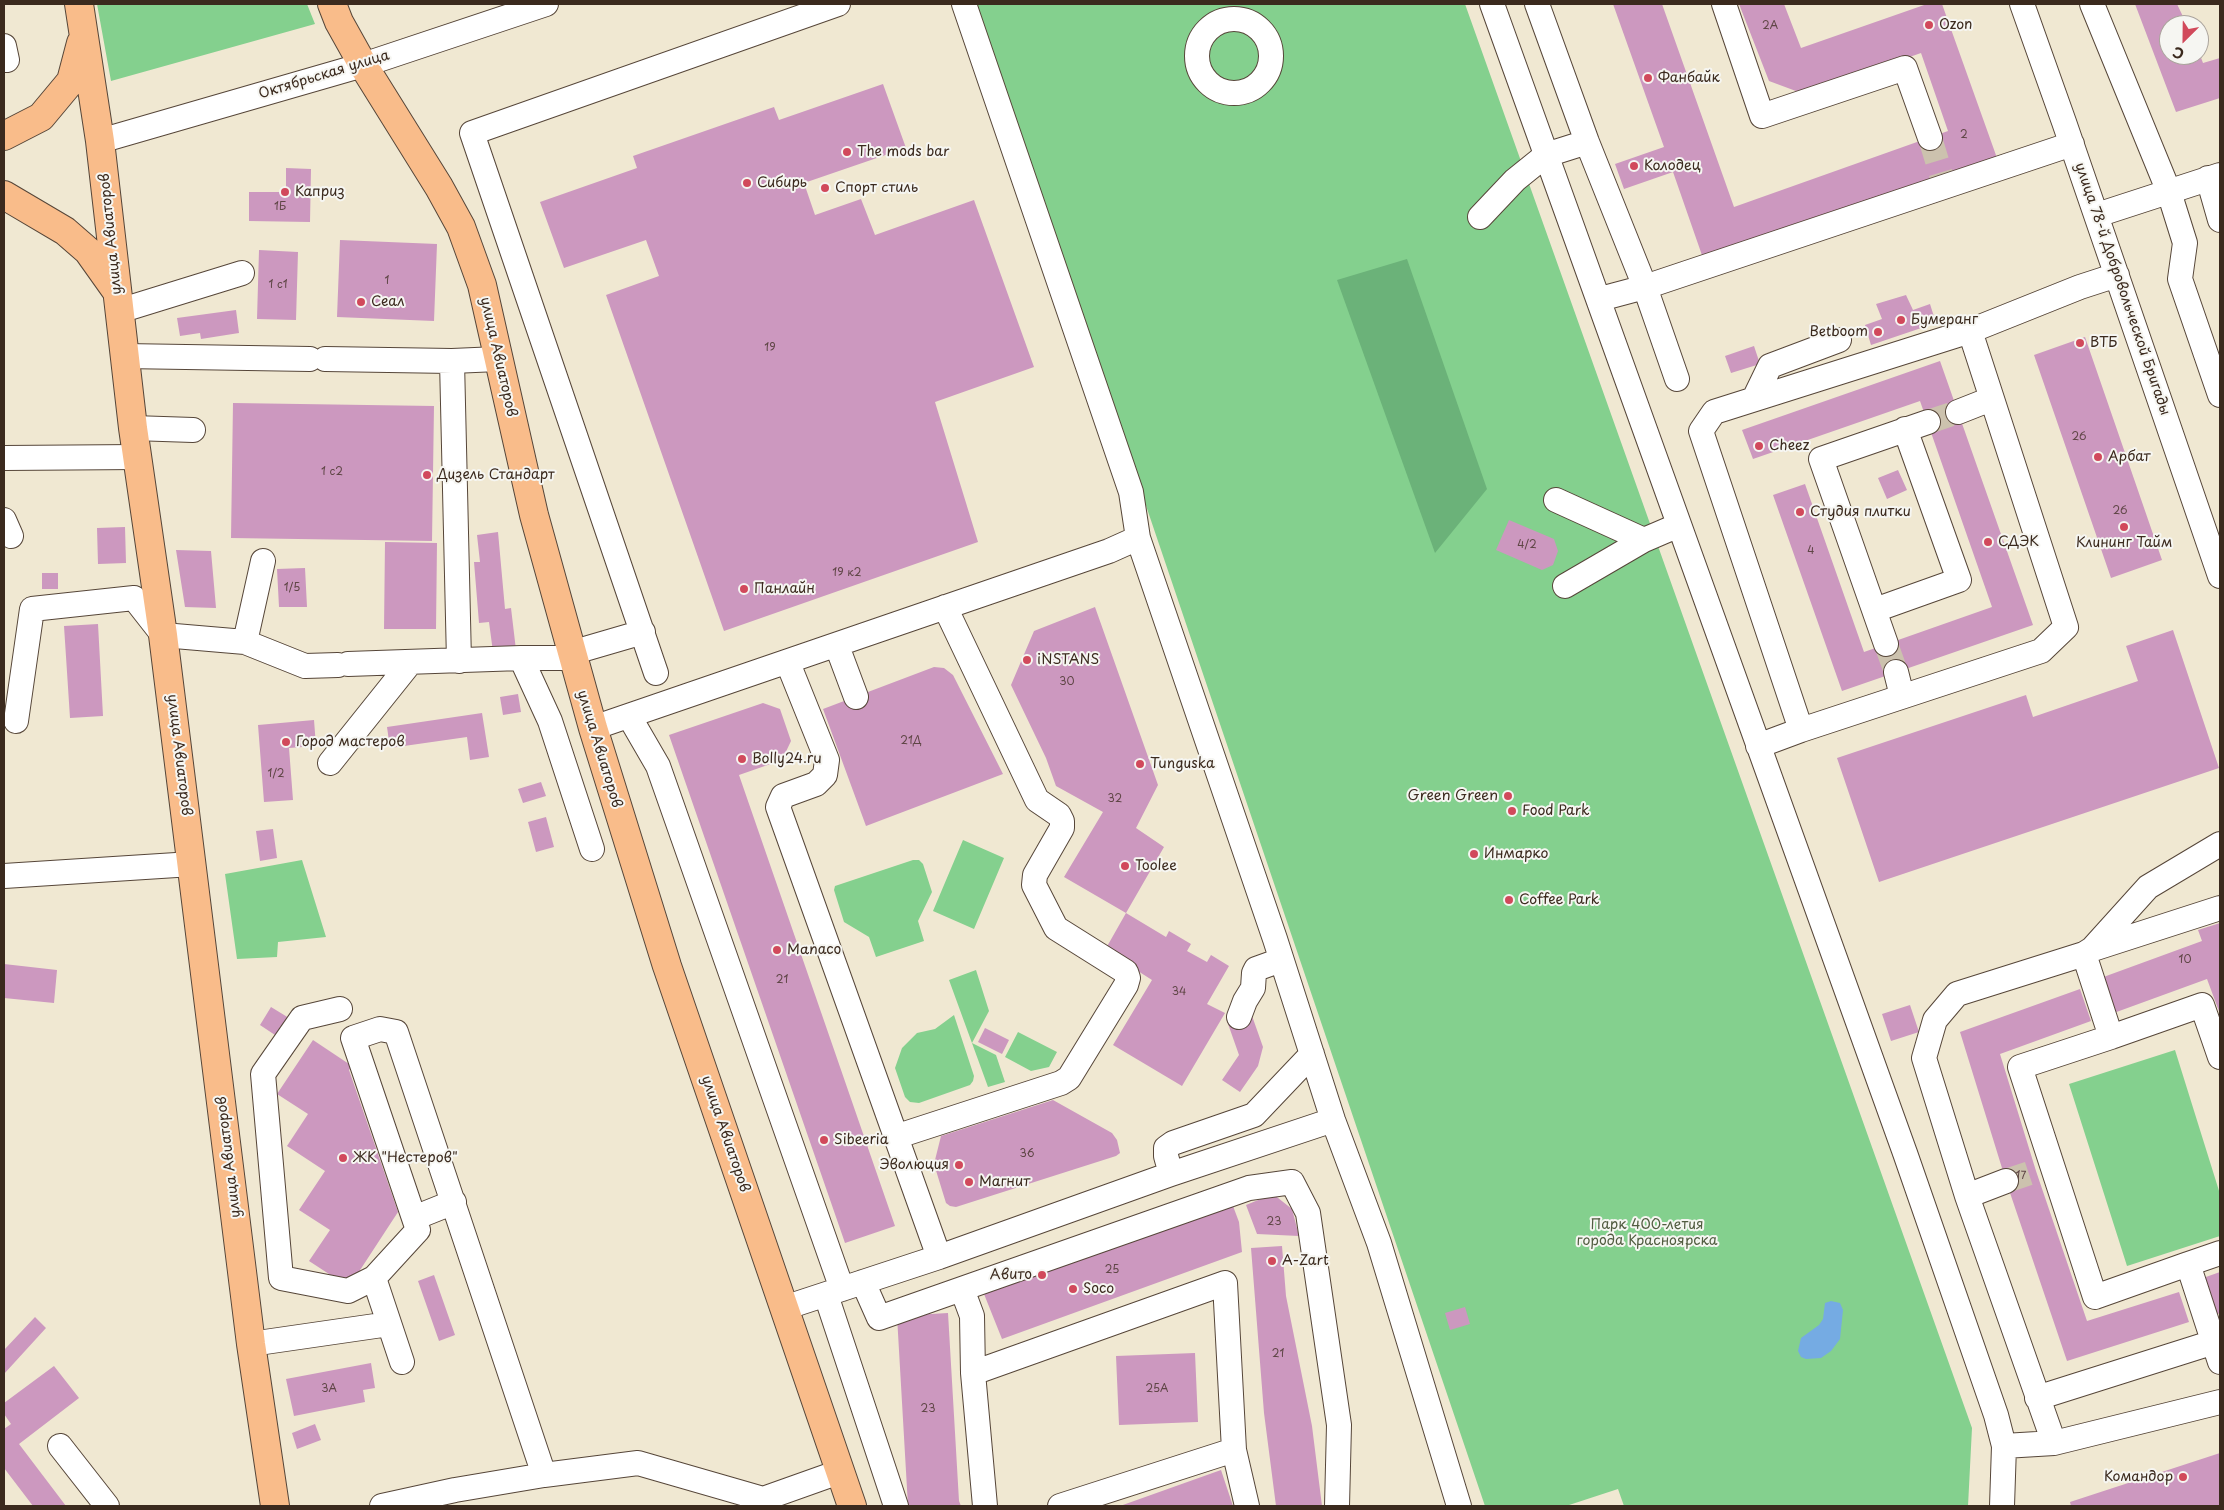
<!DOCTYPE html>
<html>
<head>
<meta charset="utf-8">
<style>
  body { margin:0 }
  #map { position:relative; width:2224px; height:1510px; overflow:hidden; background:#f0e8d2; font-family:"Playpen Sans",sans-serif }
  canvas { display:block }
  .frame { position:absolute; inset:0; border:5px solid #3b2a1e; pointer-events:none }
  .north { position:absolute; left:2159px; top:15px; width:50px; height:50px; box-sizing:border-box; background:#f6f6f2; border:1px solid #aba49d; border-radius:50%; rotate:203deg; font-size:14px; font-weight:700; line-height:20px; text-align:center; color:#3b2a1e }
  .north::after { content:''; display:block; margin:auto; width:18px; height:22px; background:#d1495b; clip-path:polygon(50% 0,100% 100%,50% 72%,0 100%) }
</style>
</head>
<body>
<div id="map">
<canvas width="2224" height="1510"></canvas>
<div class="frame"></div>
<div class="north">С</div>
</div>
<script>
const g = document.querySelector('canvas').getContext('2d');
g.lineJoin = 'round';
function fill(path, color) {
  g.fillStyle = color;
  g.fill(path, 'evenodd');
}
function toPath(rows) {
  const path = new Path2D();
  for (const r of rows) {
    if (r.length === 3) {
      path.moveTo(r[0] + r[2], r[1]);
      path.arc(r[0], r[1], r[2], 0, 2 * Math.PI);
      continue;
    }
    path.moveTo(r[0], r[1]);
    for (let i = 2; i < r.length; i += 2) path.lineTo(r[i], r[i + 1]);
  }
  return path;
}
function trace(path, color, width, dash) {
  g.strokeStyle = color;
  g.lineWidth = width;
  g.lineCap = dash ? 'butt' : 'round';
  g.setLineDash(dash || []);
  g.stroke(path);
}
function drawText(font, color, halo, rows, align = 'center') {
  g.font = font + ' "Playpen Sans",sans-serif';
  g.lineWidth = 4;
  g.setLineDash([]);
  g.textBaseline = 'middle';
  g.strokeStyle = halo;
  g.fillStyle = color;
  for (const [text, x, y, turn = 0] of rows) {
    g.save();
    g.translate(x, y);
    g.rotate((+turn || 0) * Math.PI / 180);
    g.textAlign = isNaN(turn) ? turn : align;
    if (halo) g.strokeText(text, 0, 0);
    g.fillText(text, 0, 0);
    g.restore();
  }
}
fill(toPath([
  [97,4,307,4,315,24,111,81],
  [976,4,1465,4,1972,1428,1968,1506,1624,1506,1618,1489,1566,1506,1485,1506],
  [963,840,1004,858,974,929,933,911],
  [302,860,326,937,278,942,277,957,237,959,225,874],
  [913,860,919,860,923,864,932,892,918,921,924,941,876,957,869,937,844,922,834,890,835,886],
  [976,970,989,1011,972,1043,996,1055,1005,1082,988,1087,949,980],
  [954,1015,974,1076,973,1081,970,1085,919,1103,910,1102,905,1097,895,1068,902,1048,917,1033,935,1029],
  [1018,1032,1057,1052,1049,1067,1031,1071,1005,1057],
  [2175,1050,2220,1194,2220,1236,2127,1266,2069,1084]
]), '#84d08e');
fill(toPath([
  [1407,259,1487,489,1435,553,1337,280]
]), '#6bb279');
fill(toPath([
  [1831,1301,1840,1303,1843,1310,1840,1339,1831,1351,1821,1358,1806,1359,1801,1357,1798,1351,1801,1338,1819,1325,1823,1319,1825,1303]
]), '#75abe3');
fill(toPath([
  [1613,4,1662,4,1734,207,1948,131,1921,53,1804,94,1769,81,1739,4,1784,4,1801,48,1927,4,1942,4,1997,158,1704,261,1673,172,1624,189,1615,164,1664,147],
  [2135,4,2177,4,2187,25,2169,25,2169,55,2200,55,2203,63,2220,58,2220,98,2176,112],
  [883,84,906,148,804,183,815,215,861,199,875,235,974,200,1034,367,935,402,978,542,724,631,606,295,659,276,646,240,564,268,540,202,637,168,633,156,774,107,779,120],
  [286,168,311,169,310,222,249,221,249,192,286,192],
  [340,240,437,244,434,321,337,317],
  [259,250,298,252,296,320,257,319],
  [1906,295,1913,310,1930,304,1936,323,1871,345,1865,325,1882,319,1876,304],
  [236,310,239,333,201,339,200,333,180,336,177,318],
  [2085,337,2162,560,2111,578,2034,355],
  [1754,346,1760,364,1731,373,1725,356],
  [1940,361,2033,625,1842,691,1773,495,1805,484,1864,652,1992,607,1920,401,1753,459,1742,430],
  [233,403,434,406,432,541,231,538],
  [1898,470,1907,490,1887,499,1878,478],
  [1509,520,1554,539,1558,551,1553,565,1542,570,1496,550],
  [125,527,126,563,98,564,97,528],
  [498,532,505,609,511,608,516,650,493,652,489,622,479,623,474,562,480,562,477,535],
  [385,542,437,543,436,629,384,629],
  [176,550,211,551,216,608,185,607],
  [305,568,307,607,279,607,277,569],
  [42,573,58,573,58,589,42,589],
  [1095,607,1158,785,1136,828,1164,847,1126,913,1064,877,1103,812,1056,786,1046,758,1011,685,1034,631],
  [98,624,103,716,70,718,64,626],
  [2173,630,2219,768,1879,882,1837,758,2026,695,2033,717,2138,681,2126,646],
  [934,667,944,668,953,675,1003,774,866,826,823,709],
  [518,694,521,712,503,715,500,697],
  [763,703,780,709,791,741,782,760,739,775,895,1226,845,1243,669,735],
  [482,713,489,757,470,760,467,737,390,748,387,727],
  [314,720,316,746,289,748,293,800,264,802,258,725],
  [541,782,546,796,523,803,518,789],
  [546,817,554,847,536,852,528,822],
  [273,829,277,858,260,861,256,831],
  [1126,913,1166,937,1169,931,1191,944,1187,951,1207,962,1211,955,1229,966,1207,1004,1225,1013,1182,1086,1113,1045,1152,980,1105,950],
  [2220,923,2220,1014,2207,979,2111,1014,2098,979,2202,941,2198,930],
  [4,964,57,970,54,1003,4,998],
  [2080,989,2091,1021,2000,1054,2036,1171,2087,1321,2179,1292,2189,1322,2067,1361,2006,1181,1960,1032],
  [1910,1005,1919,1032,1891,1041,1882,1014],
  [271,1007,289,1018,278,1037,260,1025],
  [1251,1013,1263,1047,1258,1066,1240,1092,1222,1080,1239,1055,1227,1021],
  [985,1028,1009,1040,1002,1054,978,1042],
  [313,1040,352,1066,349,1070,398,1212,349,1287,309,1261,330,1230,299,1210,325,1171,287,1146,308,1114,277,1094],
  [1053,1100,1112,1133,1117,1140,1120,1153,1116,1156,956,1207,950,1206,946,1203,934,1164,941,1136],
  [1273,1194,1292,1209,1299,1236,1257,1234,1246,1205],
  [1230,1198,1239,1222,1242,1252,1002,1339,982,1289],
  [1282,1246,1286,1296,1312,1426,1322,1506,1276,1506,1264,1413,1251,1248],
  [2220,1272,2220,1313,2216,1315,2203,1278],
  [434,1275,455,1335,439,1341,418,1281],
  [1465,1307,1470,1324,1450,1330,1445,1313],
  [948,1313,959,1501,961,1506,908,1506,897,1316],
  [35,1317,46,1328,4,1374,4,1350],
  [1195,1353,1198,1422,1119,1425,1116,1356],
  [371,1363,375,1388,363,1390,365,1402,294,1416,286,1379],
  [54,1366,79,1398,19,1444,66,1506,33,1506,4,1468,4,1429,11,1424,4,1414,4,1403],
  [315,1424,321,1440,297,1449,292,1433],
  [2220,1453,2220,1506,2071,1506,2070,1502],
  [1221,1470,1233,1506,1120,1506]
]), '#cc98bf');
trace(toPath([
  [1930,138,1942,177],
  [1928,422,1958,412],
  [1886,644,1896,672],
  [2006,1181,2036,1171]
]), '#ccc2ae', 24, [24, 12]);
const minor = toPath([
  [1492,4,1905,1153,1996,1415,2004,1446,2002,1506],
  [1537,4,1587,142,1645,287,1677,379],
  [1724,4,1762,116,1905,68,1930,138],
  [2022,4,2064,122,2220,576],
  [2092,4,2169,192,2185,243,2180,279,2220,395],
  [1234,56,37],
  [4,46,7,60,4,60],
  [100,141,363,65,546,4],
  [2208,178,2220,220],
  [2097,215,2220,175],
  [1480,217,1515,180,1546,155,1587,142],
  [1600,299,1645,287,2072,144],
  [119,311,242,273],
  [124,356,310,359],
  [325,359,452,361,498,359],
  [452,361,459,661],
  [1755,397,1770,366,1839,340],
  [1958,412,1991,399],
  [133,428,193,430],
  [4,458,138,457],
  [1556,500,1644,540],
  [4,520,11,536],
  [1138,538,1275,939,1333,1120,1379,1243,1459,1506],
  [1565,586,1644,540,1679,525],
  [1875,610,1959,580,1905,429],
  [245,642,263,561],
  [1886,644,1821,459,1928,422],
  [837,646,856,697],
  [571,653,643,632],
  [521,658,550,721,592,849],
  [788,663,827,760,825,775,816,784,783,796,778,807,939,1257],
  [348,664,521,658,572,658],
  [1896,672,1902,696],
  [656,673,472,133,838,4],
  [629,716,658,766,842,1289],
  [16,721,32,609,134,598,163,635,245,642,305,666,338,665],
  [593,728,1109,551,1138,538,1131,492,964,4],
  [1801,730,1701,431,1714,412,1970,331,2080,287,2117,275],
  [1758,746,1801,730,2041,651,2066,627,1970,331],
  [330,763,410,663],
  [4,876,192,864],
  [2093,949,2220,908],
  [2084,954,2111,1037,2020,1067,2095,1297,2188,1264,2220,1362],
  [340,1009,302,1018,263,1074,281,1278,348,1291,374,1278,418,1230,353,1038,380,1029,396,1032,544,1475],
  [1239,1017,1245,1001,1253,988,1254,973,1256,969,1281,960],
  [2111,1037,2202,1005,2220,1057],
  [895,1137,1061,1083,1069,1078,1126,985,1128,978,1126,972,1056,928,1034,885,1035,875,1062,828,1062,821,1059,815,1037,800,945,607],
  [1171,1174,1166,1156,1166,1148,1173,1143,1254,1115,1312,1054],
  [1967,1196,2006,1181],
  [414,1218,454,1202],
  [2188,1264,2220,1253],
  [374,1278,402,1362],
  [863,1282,879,1318,1249,1188,1292,1182,1308,1213,1339,1425,1337,1506],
  [962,1289,972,1316,973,1373,985,1506],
  [826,1295,896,1506],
  [784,1308,939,1257,1171,1174,1333,1120],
  [251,1344,389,1324],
  [973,1373,1225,1283,1234,1450,1247,1506],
  [2037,1398,2214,1342],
  [2054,1443,1967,1196,1924,1058,1935,1020,1957,994,2084,954,2092,949,2148,887,2220,844],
  [60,1446,107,1506],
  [2004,1446,2054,1443,2220,1402],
  [763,1499,839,1472],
  [382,1506,455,1490,544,1475,638,1463,763,1499,766,1506],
  [1060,1506,1234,1450]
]);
const major = toPath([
  [79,4,100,141,133,428,163,635,251,1344,275,1506],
  [332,4,339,22,363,65,439,187,461,227,482,285,534,515,593,728,667,966,852,1506],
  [4,136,41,117,71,81,81,43],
  [4,195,65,231,88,251,115,289]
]);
trace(minor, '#564639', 26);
trace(major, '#564639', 30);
trace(minor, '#fff', 24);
trace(major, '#f9bc8a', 28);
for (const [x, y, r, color] of [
  [1929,25,5,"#d1495b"],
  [1648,78,5,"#d1495b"],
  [847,152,5,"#d1495b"],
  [1634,166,5,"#d1495b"],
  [747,183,5,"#d1495b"],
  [825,188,5,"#d1495b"],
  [285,192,5,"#d1495b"],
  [361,302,5,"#d1495b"],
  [1901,320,5,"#d1495b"],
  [1878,332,5,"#d1495b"],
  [2080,343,5,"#d1495b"],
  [1759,446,5,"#d1495b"],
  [2098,457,5,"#d1495b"],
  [427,475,5,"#d1495b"],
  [1800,512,5,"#d1495b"],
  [2124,527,5,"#d1495b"],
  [1988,542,5,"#d1495b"],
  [744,589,5,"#d1495b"],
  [1027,660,5,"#d1495b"],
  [286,742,5,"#d1495b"],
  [742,759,5,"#d1495b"],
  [1140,764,5,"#d1495b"],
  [1508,796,5,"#d1495b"],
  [1512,811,5,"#d1495b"],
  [1474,854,5,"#d1495b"],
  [1125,866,5,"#d1495b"],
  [1509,900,5,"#d1495b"],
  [777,950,5,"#d1495b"],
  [824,1140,5,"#d1495b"],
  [343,1158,5,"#d1495b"],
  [959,1165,5,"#d1495b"],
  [969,1182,5,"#d1495b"],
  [1272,1261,5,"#d1495b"],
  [1042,1275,5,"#d1495b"],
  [1073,1289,5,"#d1495b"],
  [2183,1477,5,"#d1495b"]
]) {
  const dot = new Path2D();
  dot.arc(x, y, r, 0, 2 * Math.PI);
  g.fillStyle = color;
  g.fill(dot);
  trace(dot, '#f6f6f2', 2);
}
drawText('11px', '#5f4646', null, [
  ["2А",1770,26],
  ["2",1964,135],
  ["1Б",280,207],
  ["1",387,281],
  ["1 с1",278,285],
  ["19",770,348],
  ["26",2079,437],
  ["1 с2",332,472],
  ["26",2120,511],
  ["4/2",1527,545],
  ["4",1811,551],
  ["19 к2",847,573],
  ["1/5",292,588],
  ["30",1067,682],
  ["21Д",911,741],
  ["1/2",276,774],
  ["32",1115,799],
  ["10",2185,960],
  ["21",782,980],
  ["34",1179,992],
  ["36",1027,1154],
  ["17",2021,1176],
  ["23",1274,1222],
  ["25",1112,1270],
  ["21",1278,1354],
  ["3А",329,1389],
  ["25А",1157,1389],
  ["23",928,1409]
]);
drawText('14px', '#3b2a1e', '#f6f6f2', [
  ["Ozon",1939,25],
  ["Фанбайк",1658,78],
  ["The mods bar",857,152],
  ["Колодец",1644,166],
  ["Сибирь",757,183],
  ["Спорт стиль",835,188],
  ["Каприз",295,192],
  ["Сеал",371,302],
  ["Бумеранг",1911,320],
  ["Betboom",1868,332,"right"],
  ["ВТБ",2090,343],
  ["Cheez",1769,446],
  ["Арбат",2108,457],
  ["Дизель Стандарт",437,475],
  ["Студия плитки",1810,512],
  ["СДЭК",1998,542],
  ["Клининг Тайм",2124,543,"center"],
  ["Панлайн",754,589],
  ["iNSTANS",1037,660],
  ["Город мастеров",296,742],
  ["Bolly24.ru",752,759],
  ["Tunguska",1150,764],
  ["Green Green",1498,796,"right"],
  ["Food Park",1522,811],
  ["Инмарко",1484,854],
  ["Toolee",1135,866],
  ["Coffee Park",1519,900],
  ["Manaco",787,950],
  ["Sibeeria",834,1140],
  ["ЖК \"Нестеров\"",353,1158],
  ["Эволюция",949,1165,"right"],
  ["Магнит",979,1182],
  ["A-Zart",1282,1261],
  ["Авито",1032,1275,"right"],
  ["Soco",1083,1289],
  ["Командор",2173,1477,"right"]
], 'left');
drawText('14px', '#3b2a1e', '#f6f6f2', [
  ["Октябрьская улица",324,75,-17],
  ["улица Авиаторов",111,234,-96],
  ["улица 78-й Добровольческой Бригады",2122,289,71],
  ["улица Авиаторов",498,357,77],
  ["улица Авиаторов",599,749,73],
  ["улица Авиаторов",179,755,83],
  ["улица Авиаторов",725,1134,71],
  ["улица Авиаторов",229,1157,-97]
]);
drawText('14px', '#515c40', '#f6f6f2', [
  ["Парк 400-летия",1647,1225],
  ["города Красноярска",1647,1241]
]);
</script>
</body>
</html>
